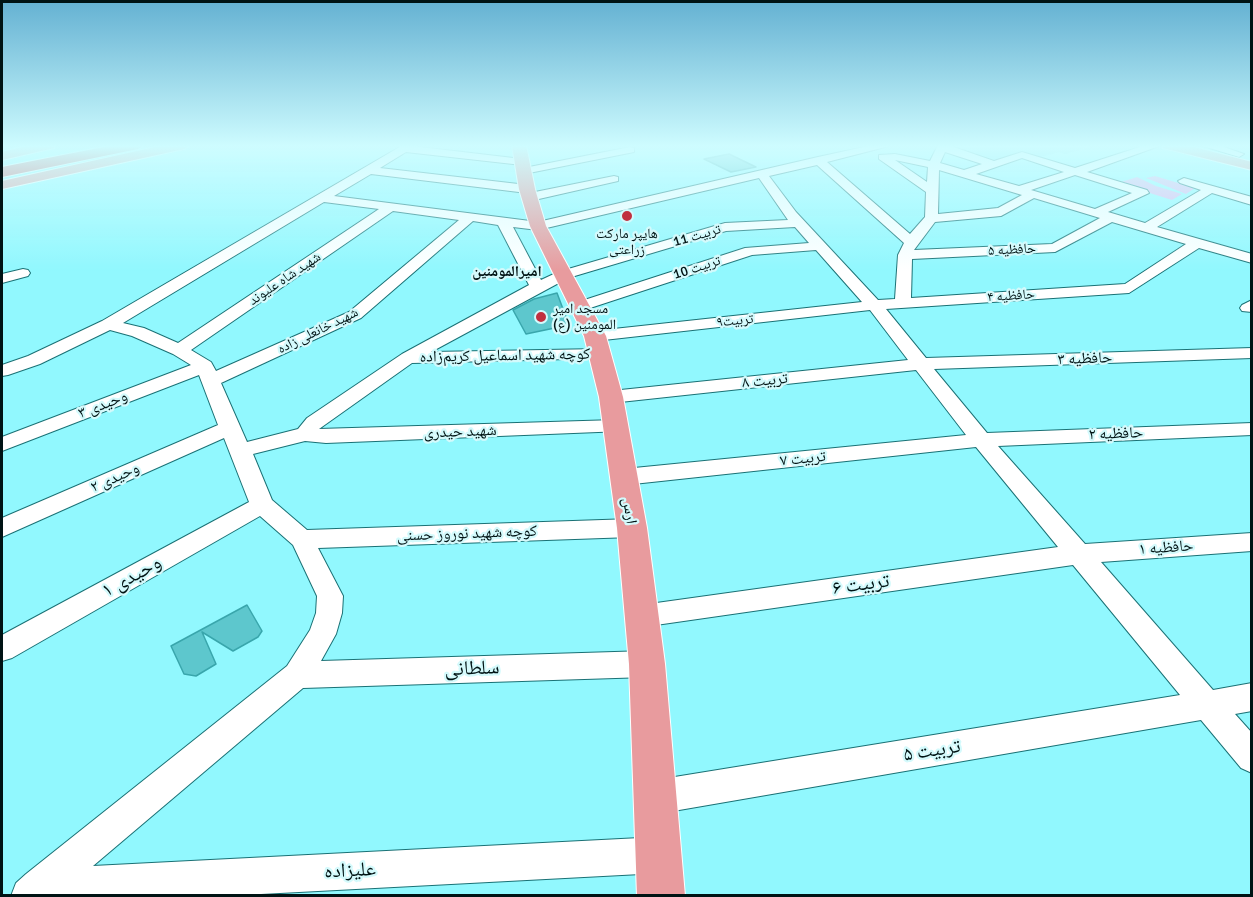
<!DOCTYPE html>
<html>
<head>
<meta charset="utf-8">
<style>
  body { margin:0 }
  #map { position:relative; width:1253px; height:897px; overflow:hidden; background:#91f8fe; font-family:Signika,sans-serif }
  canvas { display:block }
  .frame { position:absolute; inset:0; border:3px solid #001314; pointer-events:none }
</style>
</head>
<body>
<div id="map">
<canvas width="1253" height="897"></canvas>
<div class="frame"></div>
</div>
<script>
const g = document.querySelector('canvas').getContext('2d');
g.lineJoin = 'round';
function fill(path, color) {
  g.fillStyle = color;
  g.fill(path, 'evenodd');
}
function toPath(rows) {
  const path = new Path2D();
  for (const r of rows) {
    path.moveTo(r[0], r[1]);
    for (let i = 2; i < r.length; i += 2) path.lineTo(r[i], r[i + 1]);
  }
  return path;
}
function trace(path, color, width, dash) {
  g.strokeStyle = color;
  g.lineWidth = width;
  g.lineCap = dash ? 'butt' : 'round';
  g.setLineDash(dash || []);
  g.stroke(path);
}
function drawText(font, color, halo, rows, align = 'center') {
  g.font = font + ' Signika,"Noto Naskh Arabic",sans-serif';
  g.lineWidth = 4.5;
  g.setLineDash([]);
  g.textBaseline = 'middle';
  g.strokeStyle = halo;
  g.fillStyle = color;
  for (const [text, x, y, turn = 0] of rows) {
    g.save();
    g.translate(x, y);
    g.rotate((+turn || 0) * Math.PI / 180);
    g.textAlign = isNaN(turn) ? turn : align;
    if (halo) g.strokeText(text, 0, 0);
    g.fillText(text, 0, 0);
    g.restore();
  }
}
fill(toPath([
  [950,145,1094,145,1066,154,1059,152,1036,158,1020,152,996,160]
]), '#78ecf1');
fill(toPath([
  [1155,176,1195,188,1186,194,1146,178],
  [1137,177,1156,186,1182,194,1172,200,1118,183]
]), '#e5b6ef');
const building = toPath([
  [729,154,756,167,731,172,704,159,729,154],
  [557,293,569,325,526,334,513,310,534,299,557,293],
  [247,605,262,631,258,637,233,651,202,632,216,664,196,676,184,674,171,646,247,605]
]);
fill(building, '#5dc7cd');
trace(building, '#39a6ac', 1.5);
const minor = toPath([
  [403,145,522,159,527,162,522,165,406,152,380,168,527,185,533,189,527,193,371,174,334,196,538,222,818,157,873,145,893,145,827,162,910,234,925,217,926,192,879,159,879,155,895,154,930,161,938,145,948,145,994,161,1022,152,1075,168,1146,145,1162,145,1087,172,1147,190,1149,193,1108,212,1145,223,1201,190,1180,183,1178,181,1184,178,1252,197,1252,205,1212,193,1157,227,1252,254,1252,263,1199,248,1129,293,886,309,926,358,1252,348,1252,358,934,369,987,433,1252,423,1252,435,998,446,1085,544,1252,533,1252,551,1101,562,1213,690,1252,683,1252,711,1235,714,1252,733,1252,773,1241,768,1201,720,656,814,644,809,639,797,644,785,656,780,1180,695,1073,565,642,627,633,624,629,616,633,608,642,605,1058,547,976,447,624,485,616,482,613,477,616,472,624,469,966,435,916,370,611,403,604,401,601,397,604,393,611,391,908,360,870,310,595,341,589,340,586,336,589,332,595,331,862,302,816,250,752,255,584,310,578,312,570,307,572,304,745,248,809,243,795,227,726,231,568,278,431,352,601,349,607,350,610,354,607,358,412,363,319,429,616,420,623,421,626,426,623,431,326,443,305,441,253,454,272,500,307,530,632,519,640,522,644,528,640,534,632,537,318,548,343,596,342,613,336,634,321,661,647,651,657,655,661,664,657,673,647,677,303,688,93,866,660,837,672,843,678,855,672,867,660,873,223,896,11,896,16,883,26,874,287,666,310,630,316,613,317,596,293,545,260,516,12,658,2,661,2,635,249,502,224,438,2,537,2,518,218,425,199,375,2,451,2,437,191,365,173,354,132,336,110,330,40,364,8,375,2,376,2,365,28,356,102,321,403,145],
  [945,152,982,164,964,170,940,163,945,152],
  [1022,158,1064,172,1019,186,976,174,1022,158],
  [895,160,928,167,927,182,895,160],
  [817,165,904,243,898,255,895,299,878,300,796,212,769,176,817,165],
  [939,170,959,176,1022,195,998,208,938,214,939,170],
  [1075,175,1132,193,1095,209,1031,190,1075,175],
  [759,178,788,220,725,223,558,272,541,280,513,227,538,230,759,178],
  [1034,198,1100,218,1052,244,914,250,935,222,1001,216,1034,198],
  [324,202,379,209,178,343,144,328,123,323,324,202],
  [393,211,459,220,349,312,216,371,211,362,191,350,393,211],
  [473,221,498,225,529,285,402,354,307,418,298,429,247,442,221,383,361,318,473,221],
  [1112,222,1186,244,1125,284,911,298,912,259,1055,252,1112,222],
  [1200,145,1218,145,1244,154,1239,157,1200,145],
  [630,147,634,148,634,152,524,174,518,171,524,168,630,147],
  [614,176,618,177,618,181,530,201,524,197,530,193,614,176],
  [23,269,28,270,30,273,28,276,2,283,2,274,23,269],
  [1252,300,1252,312,1242,311,1240,308,1242,305,1252,300]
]);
const major = toPath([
  [30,145,55,145,54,148,2,160,2,152,30,145],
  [164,145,190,145,184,149,2,189,2,181,164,145],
  [512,145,526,145,535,189,546,226,606,336,623,397,647,528,665,664,685,896,637,896,629,664,617,528,599,397,584,336,530,226,519,189,512,145],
  [1162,145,1186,145,1252,162,1252,170,1163,148,1162,145]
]);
const highway = toPath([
  [114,145,145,145,138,149,2,177,2,167,114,145]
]);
trace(minor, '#1a7175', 2);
trace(major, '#fff', 2);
trace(highway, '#fff', 2);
fill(minor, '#fff');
fill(major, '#e89b9e');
fill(highway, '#d8595e');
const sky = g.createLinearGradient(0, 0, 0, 271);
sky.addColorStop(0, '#64b1d2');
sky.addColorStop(0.54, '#cefcff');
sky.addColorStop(1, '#cefcff00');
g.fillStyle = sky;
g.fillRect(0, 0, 1253, 271);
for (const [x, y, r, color] of [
  [627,216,6,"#c0303f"],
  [541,317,6,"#c0303f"]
]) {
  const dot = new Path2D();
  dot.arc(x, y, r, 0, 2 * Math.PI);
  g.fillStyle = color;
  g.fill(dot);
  trace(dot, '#d4fafc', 2);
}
drawText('14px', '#001314', '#d4fafc', [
  ["هایپر مارکت",627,234],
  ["زراعتی",627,250],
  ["مسجد امیر",553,309,"left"],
  ["المومنین (ع)",553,325,"left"]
]);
drawText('14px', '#001314', '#d4fafc', [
  ["تربیت 11",697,236,-16],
  ["حافظیه ۵",1012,250,-3],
  ["تربیت 10",697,268,-18],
  ["شهید شاه علیوند",285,279,-34],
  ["حافظیه ۴",1011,296,-4],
  ["تربیت۹",735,321,-6],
  ["شهید خانعلی زاده",318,331,-26]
]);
drawText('bold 15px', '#001314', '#d4fafc', [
  ["امیرالمومنین",507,272]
]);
drawText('16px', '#001314', '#d4fafc', [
  ["کوچه شهید اسماعیل کریم‌زاده",505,356,-1],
  ["حافظیه ۳",1085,359,-2],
  ["تربیت ۸",765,381,-6],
  ["وحیدی ۳",103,405,-21],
  ["شهید حیدری",460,432,-2],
  ["حافظیه ۲",1116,434,-2],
  ["تربیت ۷",803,459,-6],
  ["وحیدی ۲",115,478,-24],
  ["ارس",629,511,82],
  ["کوچه شهید نوروز حسنی",467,534,-2],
  ["حافظیه ۱",1166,548,-4]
]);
drawText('20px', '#001314', '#d4fafc', [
  ["وحیدی ۱",132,577,-29],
  ["تربیت ۶",861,585,-8],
  ["سلطانی",472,669,-2],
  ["تربیت ۵",932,751,-9],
  ["علیزاده",350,871,-3]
]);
</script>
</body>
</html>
